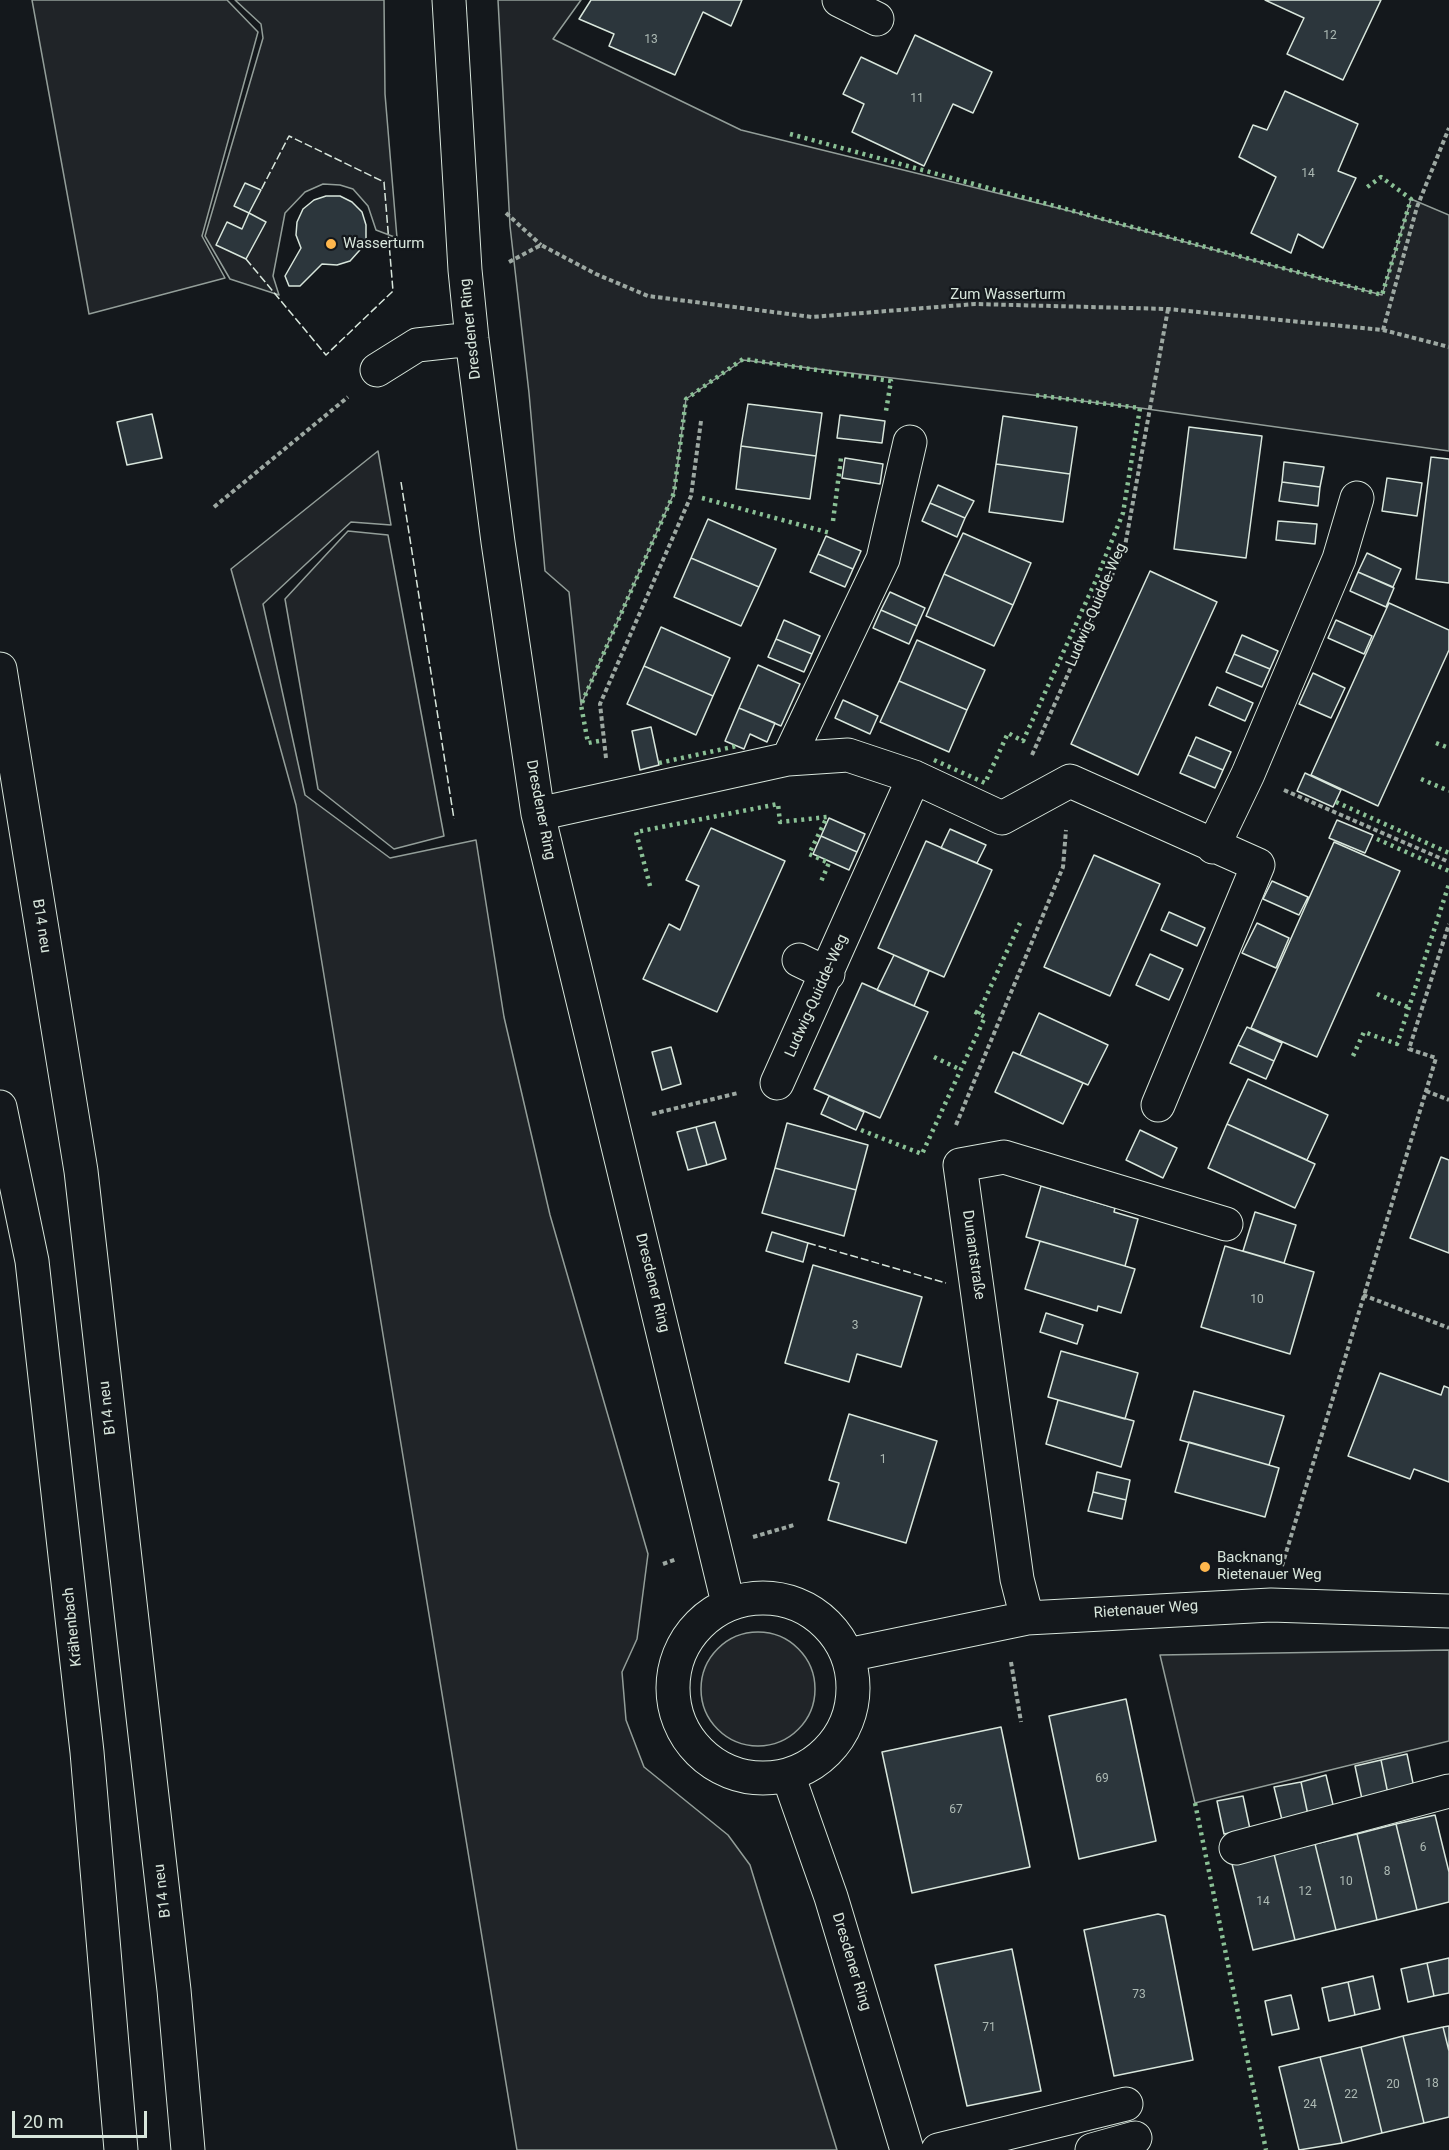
<!DOCTYPE html>
<html>
<head>
<meta charset="utf-8">
<style>
  body { margin:0 }
  #map { position:relative; width:1449px; height:2150px; overflow:hidden; background:#14181c; font-family:Roboto,sans-serif }
  canvas { display:block }
  .scale { position:absolute; left:12px; top:2111px; width:135px; height:27px; box-sizing:border-box; border:3px solid #d8e6dc; border-top:0; padding-left:8px; font-size:18px; line-height:21px; white-space:nowrap; color:#d8e6dc; -webkit-text-stroke:4px #14181c; paint-order:stroke }
</style>
</head>
<body>
<div id="map">
<canvas width="1449" height="2150"></canvas>
<div class="scale">20 m</div>
</div>
<script>
const g = document.querySelector('canvas').getContext('2d');
g.lineJoin = 'round';
function fill(path, color) {
  g.fillStyle = color;
  g.fill(path, 'evenodd');
}
function toPath(rows) {
  const path = new Path2D();
  for (const r of rows) {
    if (r.length === 3) {
      path.moveTo(r[0] + r[2], r[1]);
      path.arc(r[0], r[1], r[2], 0, 2 * Math.PI);
      continue;
    }
    path.moveTo(r[0], r[1]);
    for (let i = 2; i < r.length; i += 2) path.lineTo(r[i], r[i + 1]);
  }
  return path;
}
function trace(path, color, width, dash) {
  g.strokeStyle = color;
  g.lineWidth = width;
  g.lineCap = dash ? 'butt' : 'round';
  g.setLineDash(dash || []);
  g.stroke(path);
}
function drawText(font, color, halo, rows, align = 'center') {
  g.font = font + ' Roboto,sans-serif';
  g.lineWidth = 4.5;
  g.setLineDash([]);
  g.textBaseline = 'middle';
  g.strokeStyle = halo;
  g.fillStyle = color;
  for (const [text, x, y, turn = 0] of rows) {
    g.save();
    g.translate(x, y);
    g.rotate((+turn || 0) * Math.PI / 180);
    g.textAlign = isNaN(turn) ? turn : align;
    if (halo) g.strokeText(text, 0, 0);
    g.fillText(text, 0, 0);
    g.restore();
  }
}
const green = toPath([
  [32,0,227,0,258,32,202,236,225,278,89,314,32,0],
  [235,0,384,0,385,94,397,238,376,230,368,206,353,189,340,185,323,184,305,192,285,213,273,276,279,295,230,279,205,236,263,38,261,24,235,0],
  [498,0,581,0,553,39,741,130,1074,212,1382,295,1411,199,1449,215,1449,451,1140,408,743,360,686,399,674,493,581,705,569,592,545,571,529,393,510,226,498,0],
  [378,451,391,525,351,522,263,604,305,795,390,858,476,840,504,1017,550,1215,648,1554,637,1639,622,1672,626,1720,644,1767,728,1835,750,1865,837,2150,517,2150,296,805,231,569,378,451],
  [348,531,388,535,444,836,394,849,318,789,285,599,348,531],
  [758,1689,57],
  [1449,1650,1449,1741,1195,1803,1160,1655,1449,1650]
]);
fill(green, '#202428');
trace(green, '#939e99', 1.5);
const building = toPath([
  [591,0,742,0,731,26,703,12,675,75,609,46,614,34,579,19,591,0],
  [1265,0,1381,0,1343,80,1287,54,1304,18,1265,0],
  [915,35,992,72,973,113,953,104,924,166,852,132,864,104,843,94,861,57,897,74,915,35],
  [1285,91,1358,124,1338,171,1356,178,1323,248,1298,234,1291,253,1251,233,1276,177,1239,157,1253,125,1267,130,1285,91],
  [245,183,261,190,249,213,234,206,245,183],
  [326,196,340,196,352,202,362,212,366,225,366,239,359,251,350,261,337,265,322,264,300,286,289,286,285,276,301,248,296,235,297,222,303,209,314,200,326,196],
  [249,213,266,222,246,259,216,245,227,222,242,229,249,213],
  [748,404,822,413,816,456,741,446,748,404],
  [152,414,162,458,127,465,117,422,152,414],
  [840,415,885,421,882,443,837,438,840,415],
  [1003,416,1077,427,1070,474,996,464,1003,416],
  [1189,427,1262,436,1246,558,1174,549,1189,427],
  [741,446,816,456,810,499,736,489,741,446],
  [1431,457,1449,459,1449,583,1416,579,1431,457],
  [845,458,883,464,880,484,842,478,845,458],
  [1284,462,1324,467,1320,487,1282,482,1284,462],
  [996,464,1070,474,1063,522,989,512,996,464],
  [1387,478,1422,483,1417,516,1382,511,1387,478],
  [1282,482,1320,487,1318,506,1279,501,1282,482],
  [938,485,974,501,965,518,930,503,938,485],
  [930,503,965,518,957,537,922,521,930,503],
  [708,519,776,549,759,587,691,558,708,519],
  [1278,521,1317,524,1315,544,1276,540,1278,521],
  [963,533,1031,563,1013,605,944,574,963,533],
  [826,536,861,551,853,569,818,554,826,536],
  [1367,553,1401,569,1393,587,1358,572,1367,553],
  [818,554,853,569,845,587,810,572,818,554],
  [691,558,759,587,741,626,674,597,691,558],
  [1150,571,1217,602,1138,775,1071,744,1150,571],
  [1358,572,1394,588,1386,607,1350,591,1358,572],
  [944,574,1013,605,994,646,926,616,944,574],
  [890,592,925,608,917,626,881,610,890,592],
  [1389,603,1449,630,1449,650,1378,806,1311,775,1389,603],
  [881,610,917,626,909,644,873,628,881,610],
  [784,620,820,636,812,654,776,639,784,620],
  [1336,620,1372,636,1364,654,1328,638,1336,620],
  [661,627,730,658,713,696,644,666,661,627],
  [1242,635,1278,651,1270,669,1234,654,1242,635],
  [776,639,812,654,804,672,768,657,776,639],
  [917,640,985,670,967,710,899,681,917,640],
  [1234,654,1270,669,1262,687,1226,672,1234,654],
  [758,665,800,684,781,726,739,708,758,665],
  [644,666,713,696,696,735,627,704,644,666],
  [1313,673,1345,688,1331,718,1299,704,1313,673],
  [899,681,967,710,949,752,880,722,899,681],
  [1217,687,1253,703,1245,721,1209,705,1217,687],
  [843,700,878,716,870,734,835,718,843,700],
  [739,708,775,723,767,742,750,734,744,749,725,741,739,708],
  [651,727,659,765,640,770,632,731,651,727],
  [1196,737,1231,752,1223,770,1188,755,1196,737],
  [1188,755,1223,770,1215,788,1180,773,1188,755],
  [1305,773,1341,790,1333,807,1297,791,1305,773],
  [829,818,865,834,857,852,821,836,829,818],
  [1337,820,1373,835,1365,853,1329,838,1337,820],
  [711,828,785,861,717,1012,643,979,669,924,680,930,699,886,686,880,711,828],
  [950,829,986,845,977,863,941,848,950,829],
  [821,836,857,852,849,870,813,854,821,836],
  [926,841,992,870,944,977,878,948,926,841],
  [1334,842,1400,871,1317,1057,1251,1028,1334,842],
  [1094,855,1160,884,1110,996,1044,967,1094,855],
  [1272,881,1308,897,1299,915,1263,899,1272,881],
  [1169,912,1205,928,1197,946,1161,930,1169,912],
  [1257,923,1289,938,1276,968,1242,953,1257,923],
  [1150,954,1183,969,1169,1000,1136,985,1150,954],
  [894,955,929,971,914,1006,877,990,894,955],
  [862,983,928,1012,880,1118,814,1089,862,983],
  [1039,1013,1108,1045,1088,1085,1020,1055,1039,1013],
  [1247,1027,1282,1043,1274,1061,1238,1045,1247,1027],
  [1238,1045,1274,1061,1266,1079,1230,1063,1238,1045],
  [671,1047,681,1084,662,1090,652,1052,671,1047],
  [1013,1052,1083,1083,1063,1124,995,1092,1013,1052],
  [1248,1079,1328,1115,1307,1160,1227,1124,1248,1079],
  [829,1096,864,1112,856,1130,821,1114,829,1096],
  [715,1122,726,1159,707,1165,696,1127,715,1122],
  [787,1123,868,1145,856,1190,775,1168,787,1123],
  [1227,1124,1315,1164,1295,1208,1208,1168,1227,1124],
  [696,1127,707,1165,688,1170,677,1132,696,1127],
  [1140,1130,1177,1148,1163,1178,1126,1160,1140,1130],
  [1441,1157,1449,1160,1449,1253,1410,1238,1441,1157],
  [775,1168,856,1190,844,1236,762,1213,775,1168],
  [1041,1186,1115,1208,1114,1212,1138,1219,1125,1266,1026,1237,1041,1186],
  [1255,1212,1296,1225,1284,1263,1243,1251,1255,1212],
  [772,1232,808,1243,803,1262,766,1251,772,1232],
  [1040,1241,1135,1269,1121,1313,1098,1306,1097,1311,1025,1289,1040,1241],
  [1225,1246,1314,1272,1290,1354,1201,1327,1225,1246],
  [813,1265,922,1297,901,1367,857,1354,849,1382,785,1363,813,1265],
  [1046,1313,1083,1325,1077,1344,1040,1332,1046,1313],
  [1061,1351,1138,1373,1125,1419,1048,1397,1061,1351],
  [1380,1373,1441,1395,1444,1386,1449,1388,1449,1482,1414,1469,1410,1479,1348,1456,1380,1373],
  [1194,1391,1284,1416,1269,1465,1180,1440,1194,1391],
  [1058,1400,1134,1421,1121,1467,1046,1444,1058,1400],
  [849,1414,937,1441,906,1543,828,1520,839,1483,829,1480,849,1414],
  [1189,1442,1279,1468,1265,1517,1175,1492,1189,1442],
  [1097,1472,1130,1480,1126,1500,1093,1492,1097,1472],
  [1093,1492,1126,1500,1122,1519,1088,1511,1093,1492],
  [1126,1699,1156,1841,1079,1859,1049,1716,1126,1699],
  [1001,1727,1030,1867,912,1893,882,1752,1001,1727],
  [1407,1754,1414,1788,1388,1794,1381,1760,1407,1754],
  [1381,1760,1388,1794,1362,1799,1355,1766,1381,1760],
  [1326,1775,1334,1809,1308,1815,1301,1782,1326,1775],
  [1301,1782,1308,1815,1282,1820,1274,1787,1301,1782],
  [1243,1796,1250,1829,1224,1834,1217,1801,1243,1796],
  [1435,1815,1449,1872,1449,1902,1417,1910,1396,1824,1435,1815],
  [1396,1824,1417,1910,1377,1920,1357,1834,1396,1824],
  [1357,1834,1377,1920,1336,1930,1315,1844,1357,1834],
  [1315,1844,1336,1930,1295,1940,1274,1854,1315,1844],
  [1274,1854,1295,1940,1253,1950,1232,1864,1274,1854],
  [1158,1914,1165,1916,1193,2060,1114,2076,1084,1930,1158,1914],
  [1012,1949,1041,2091,967,2106,935,1965,1012,1949],
  [1449,1958,1449,1993,1434,1996,1427,1963,1449,1958],
  [1427,1963,1434,1996,1408,2002,1401,1969,1427,1963],
  [1373,1976,1380,2009,1355,2015,1348,1982,1373,1976],
  [1348,1982,1355,2015,1329,2021,1322,1988,1348,1982],
  [1291,1995,1299,2029,1272,2035,1265,2001,1291,1995],
  [1449,2026,1449,2051,1443,2027,1449,2026],
  [1443,2027,1449,2051,1449,2117,1424,2123,1403,2036,1443,2027],
  [1403,2036,1424,2123,1382,2133,1361,2047,1403,2036],
  [1361,2047,1382,2133,1342,2143,1320,2057,1361,2047],
  [1320,2057,1342,2143,1299,2150,1279,2067,1320,2057]
]);
fill(building, '#2c363c');
trace(building, '#d8e6dc', 1.5);
const minor = toPath([
  [449,0,465,270,472,339,498,542,538,814,728,1603],
  [839,0,877,19],
  [377,370,417,345,472,339],
  [788,759,883,559,910,442],
  [538,814,788,759,848,755,914,777,1002,818,1070,781,1258,865,1158,1105],
  [1213,847,1248,774,1339,559,1357,498],
  [799,960,828,974],
  [777,1083,914,777],
  [0,1107,32,1261,87,1752,121,2150],
  [763,1688,90],
  [1027,1618,1017,1579,960,1165,1004,1157,1226,1224],
  [848,1655,1027,1618,1271,1605,1449,1611],
  [788,1775,831,1897,907,2150],
  [1236,1848,1449,1791],
  [938,2150,1126,2104],
  [1092,2150,1135,2138]
]);
const major = toPath([
  [0,669,81,1171,174,1990,188,2150]
]);
trace(minor, '#d8e6dc', 35);
trace(major, '#d8e6dc', 35);
trace(toPath([
  [506,213,541,245],
  [509,262,541,245,596,274,648,296,812,317,975,304,1168,309,1383,330,1449,347],
  [1383,330,1417,207,1449,128],
  [214,507,348,397],
  [1032,755,1125,546,1168,309],
  [606,758,600,704,691,496,701,421],
  [1284,790,1449,862],
  [1426,1091,1449,1100],
  [652,1114,738,1093],
  [956,1125,1063,867,1066,830],
  [1363,1295,1449,1328],
  [753,1537,794,1525],
  [663,1564,677,1559],
  [1282,1566,1436,1058,1409,1049,1449,924],
  [1011,1662,1021,1722]
]), '#9da8a2', 4, [4.5, 3]);
trace(minor, '#14181c', 33);
trace(major, '#14181c', 33);
trace(toPath([
  [790,134,1382,295,1411,199,1381,177,1366,188],
  [702,498,830,533],
  [833,521,841,458],
  [599,741,588,743,581,705,674,493,686,399,743,359,891,381,886,411],
  [1436,743,1449,748],
  [934,760,985,783,1008,733,1023,741,1096,580,1123,513,1140,408,1034,395],
  [659,763,737,746],
  [1421,779,1449,791],
  [1336,802,1449,853],
  [1377,839,1449,871],
  [650,886,636,832,778,804,780,822,827,817,809,854,829,863,820,884],
  [1377,994,1410,1008],
  [978,1014,1020,923],
  [1353,1056,1364,1032,1397,1044,1449,884],
  [934,1057,961,1070],
  [861,1130,922,1154,985,1017,972,1010],
  [1195,1803,1266,2150]
]), '#8ac095', 4.5, [3, 4.5]);
trace(toPath([
  [246,259,326,355,393,291,384,182,289,136,261,190],
  [401,482,454,819],
  [808,1243,946,1283]
]), '#d8e6dc', 1.5, [8, 3]);
for (const [x, y, r, color] of [
  [331,244,6,"#ffb74d"],
  [1205,1567,6,"#ffb74d"]
]) {
  const dot = new Path2D();
  dot.arc(x, y, r, 0, 2 * Math.PI);
  g.fillStyle = color;
  g.fill(dot);
  trace(dot, '#14181c', 2);
}
drawText('12px', '#adbab4', null, [
  ["12",1330,36],
  ["13",651,40],
  ["11",917,99],
  ["14",1308,174],
  ["10",1257,1300],
  ["3",855,1326],
  ["1",883,1460],
  ["69",1102,1779],
  ["67",956,1810],
  ["6",1423,1848],
  ["8",1387,1872],
  ["10",1346,1882],
  ["12",1305,1892],
  ["14",1263,1902],
  ["73",1139,1995],
  ["71",989,2028],
  ["18",1432,2084],
  ["20",1393,2085],
  ["22",1351,2095],
  ["24",1310,2105]
]);
drawText('15px', '#d8e6dc', '#14181c', [
  ["Wasserturm",343,244],
  ["Backnang",1217,1558],
  ["Rietenauer Weg",1217,1575]
], 'left');
drawText('15px', '#d8e6dc', '#14181c', [
  ["Zum Wasserturm",1008,295],
  ["Dresdener Ring",471,329,-96],
  ["Ludwig-Quidde-Weg",1097,605,-67],
  ["Dresdener Ring",540,810,79],
  ["B14 neu",41,926,81],
  ["Ludwig-Quidde-Weg",817,996,-66],
  ["Dunantstraße",973,1255,82],
  ["Dresdener Ring",652,1283,76],
  ["B14 neu",108,1408,-97],
  ["Rietenauer Weg",1146,1610,-4],
  ["Krähenbach",73,1627,-96],
  ["B14 neu",163,1891,-97],
  ["Dresdener Ring",851,1962,73]
]);
</script>
</body>
</html>
